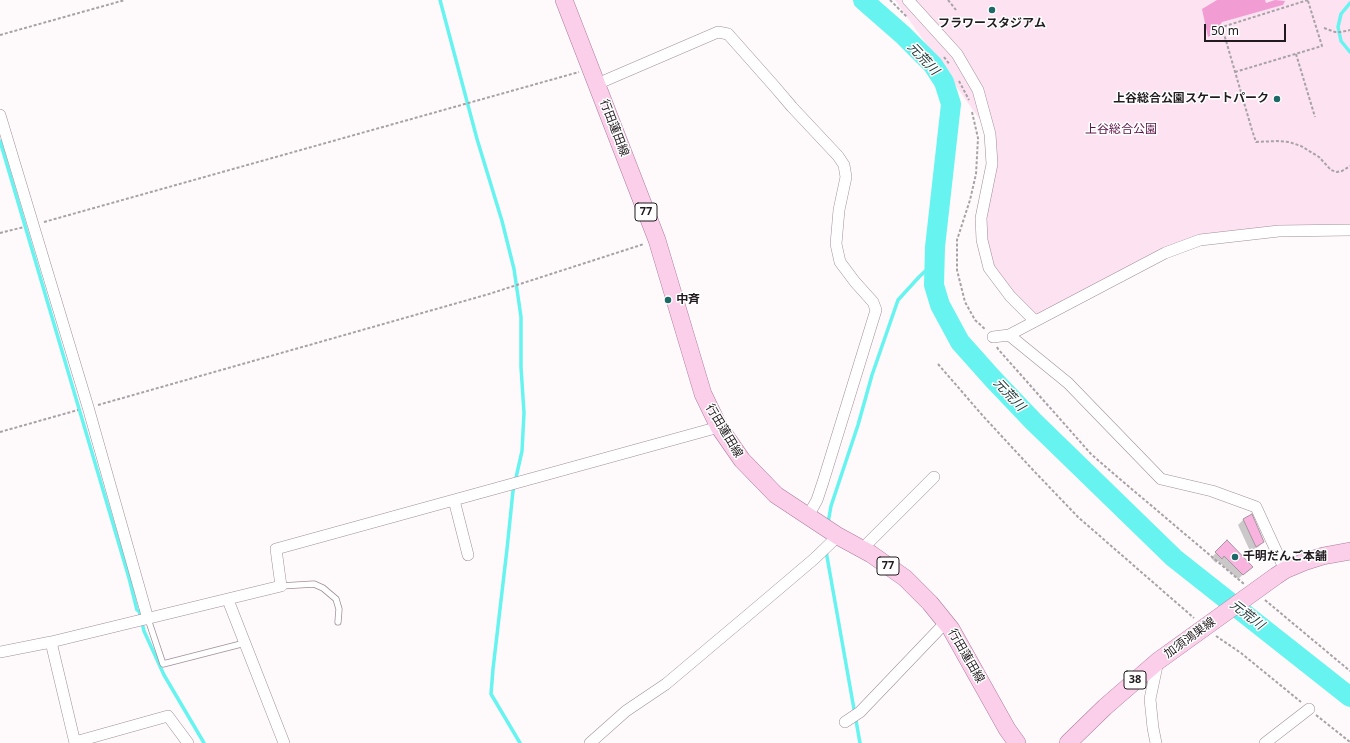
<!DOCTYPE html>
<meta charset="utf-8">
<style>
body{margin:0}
#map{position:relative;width:1350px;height:743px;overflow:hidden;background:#fefafc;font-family:"Noto Sans",sans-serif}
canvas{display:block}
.scale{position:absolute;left:1204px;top:24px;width:82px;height:18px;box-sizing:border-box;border:2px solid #211b1f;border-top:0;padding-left:5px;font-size:12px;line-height:14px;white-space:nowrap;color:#211b1f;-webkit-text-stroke:3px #fff;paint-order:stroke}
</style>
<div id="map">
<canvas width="1350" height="743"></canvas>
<div class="scale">50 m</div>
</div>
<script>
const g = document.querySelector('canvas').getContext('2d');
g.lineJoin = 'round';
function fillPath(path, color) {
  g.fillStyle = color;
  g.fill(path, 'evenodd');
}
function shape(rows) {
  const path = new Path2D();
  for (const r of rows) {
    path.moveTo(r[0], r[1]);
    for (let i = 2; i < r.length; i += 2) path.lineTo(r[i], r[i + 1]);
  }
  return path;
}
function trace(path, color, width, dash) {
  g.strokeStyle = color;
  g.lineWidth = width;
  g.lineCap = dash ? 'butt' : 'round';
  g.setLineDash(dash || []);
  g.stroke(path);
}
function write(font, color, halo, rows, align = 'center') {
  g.font = font + ' "Noto Sans","Noto Sans JP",sans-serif';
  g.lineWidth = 3;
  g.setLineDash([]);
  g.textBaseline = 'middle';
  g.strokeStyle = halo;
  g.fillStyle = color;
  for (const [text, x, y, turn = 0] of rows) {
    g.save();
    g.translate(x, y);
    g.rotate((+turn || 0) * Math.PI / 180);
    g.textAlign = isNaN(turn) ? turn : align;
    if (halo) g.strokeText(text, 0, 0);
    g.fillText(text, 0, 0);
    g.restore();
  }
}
fillPath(shape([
 [895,0,1350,0,1350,230,1234,236,1165,253,1034,320,989,268,982,240,990,134]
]), '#fde2f2');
fillPath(shape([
 [1217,0,1265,0,1266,3,1275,0,1285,1,1283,5,1279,6,1222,22,1219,27,1219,32,1208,37,1202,9]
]), '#f19cd3');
fillPath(shape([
 [1251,515,1263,542,1258,547,1250,551,1238,525,1243,520],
 [1227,542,1246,572,1238,579,1218,561,1216,563,1211,558]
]), '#0003');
trace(shape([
 [440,0,477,139,502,221,514,269,521,317,521,367,524,413,522,451,513,491,507,549,493,669,491,694,520,743],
 [1350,3,1341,14,1338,27,1341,41,1350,52],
 [0,141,129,578,137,610,139,611,144,631,164,675,204,743],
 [828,523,831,506,858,425,872,375,898,300,919,277,935,262],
 [826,551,860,743]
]), '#67f4f0', 3.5);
trace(shape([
 [863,0,903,35,933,65,944,82,951,104,935,247,934,285,940,305,960,342,993,379,1033,421,1174,558,1350,697]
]), '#67f4f0', 20);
const building = shape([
 [1252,514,1264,542,1256,547,1243,519,1252,514],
 [1227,540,1253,567,1243,575,1224,556,1222,559,1215,552,1227,540]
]);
fillPath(building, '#f8b3df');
trace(building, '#a5949e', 1);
const lane = shape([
 [281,586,314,584,323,588,336,599,339,609,338,622],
 [148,619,163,664,245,643]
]);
const street = shape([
 [908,0,957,54,978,90,990,134,992,164,981,218,982,240,989,268,1010,296,1034,320],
 [597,84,718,32,728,34,775,87,792,107,838,156,844,165,846,177,839,210,836,244,840,262,855,282,873,302,876,310,823,482,817,500,808,516],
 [0,115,88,407,148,619],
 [1009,335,1068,383,1161,479,1212,491,1256,507,1285,570],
 [993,337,1009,335,1165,253,1200,240,1279,231,1350,230],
 [454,500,468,555],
 [862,549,934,477],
 [228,600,284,743],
 [51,642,75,743],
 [0,652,51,642,281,586,276,549,719,427],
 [845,722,860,712,946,622],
 [75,742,168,716,188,743],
 [590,743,626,711,666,684,761,604,814,559,838,536],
 [1156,743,1153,728,1150,699,1158,661],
 [1265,743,1309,709]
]);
const primary = shape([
 [564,0,657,240,703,394,719,427,742,460,776,495,838,536,871,554,905,578,930,603,951,629,1007,729,1017,743],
 [1068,743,1105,707,1158,661,1276,576,1285,570,1304,562,1323,556,1350,551]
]);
trace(lane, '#a18f99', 7);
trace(street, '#a18f99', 12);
trace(primary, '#ad7b9a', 18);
trace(shape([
 [890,0,907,17],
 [948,0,956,10],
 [1308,0,1222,27,1252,130,1256,142,1277,141,1289,142,1301,146,1319,157,1331,170,1337,172,1342,171,1350,166],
 [1324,28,1335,32,1341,32,1350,30],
 [0,35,125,0],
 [1296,54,1315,117],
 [944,57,950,65],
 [1235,72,1322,46,1308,1],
 [959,81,969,100],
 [972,112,978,138,976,174,970,200,957,240,957,270,965,302,975,320,986,330],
 [44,222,579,72],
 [0,233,24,227],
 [997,347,998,349,1091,454,1114,474,1244,584],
 [938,364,983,416,1033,470,1078,517,1194,618],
 [98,405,489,294,644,244],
 [0,432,78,410],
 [1265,600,1350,671],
 [1216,636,1241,653,1301,702],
 [1316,715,1350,742]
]), '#a7a2a5', 2, [3, 2]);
trace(lane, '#fff', 5.5);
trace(street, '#fff', 11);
trace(primary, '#fbceea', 17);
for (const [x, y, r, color] of [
 [992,10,4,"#1c6967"],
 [1277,99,4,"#1c6967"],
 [668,300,4,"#1c6967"],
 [1235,557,4,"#1c6967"]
]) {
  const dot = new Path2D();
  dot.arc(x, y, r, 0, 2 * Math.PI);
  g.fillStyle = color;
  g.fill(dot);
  trace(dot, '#fff', 1.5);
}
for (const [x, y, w] of [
 [646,212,22],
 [888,566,22],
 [1135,680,22]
]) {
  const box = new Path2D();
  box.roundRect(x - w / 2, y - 9, w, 18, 3);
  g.fillStyle = '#fff';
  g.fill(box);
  trace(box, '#211b1f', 1);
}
write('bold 11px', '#211b1f', null, [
 ["77",646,212],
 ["77",888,566],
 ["38",1135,680]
]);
write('bold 12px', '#211b1f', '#fff', [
 ["フラワースタジアム",992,24,"center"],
 ["上谷総合公園スケートパーク",1269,99,"right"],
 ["中斉",676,300],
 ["千明だんご本舗",1243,557]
], 'left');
write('12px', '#211b1f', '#fff', [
 ["行田蓮田線",614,128,69],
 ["行田蓮田線",724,431,59],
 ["加須鴻巣線",1190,638,-36],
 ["行田蓮田線",966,656,60]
]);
write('12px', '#5a1146', '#fff', [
 ["上谷総合公園",1121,130]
]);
write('italic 13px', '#1a3231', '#fff', [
 ["元荒川",923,59,47],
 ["元荒川",1009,395,47],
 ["元荒川",1247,615,38]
]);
</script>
